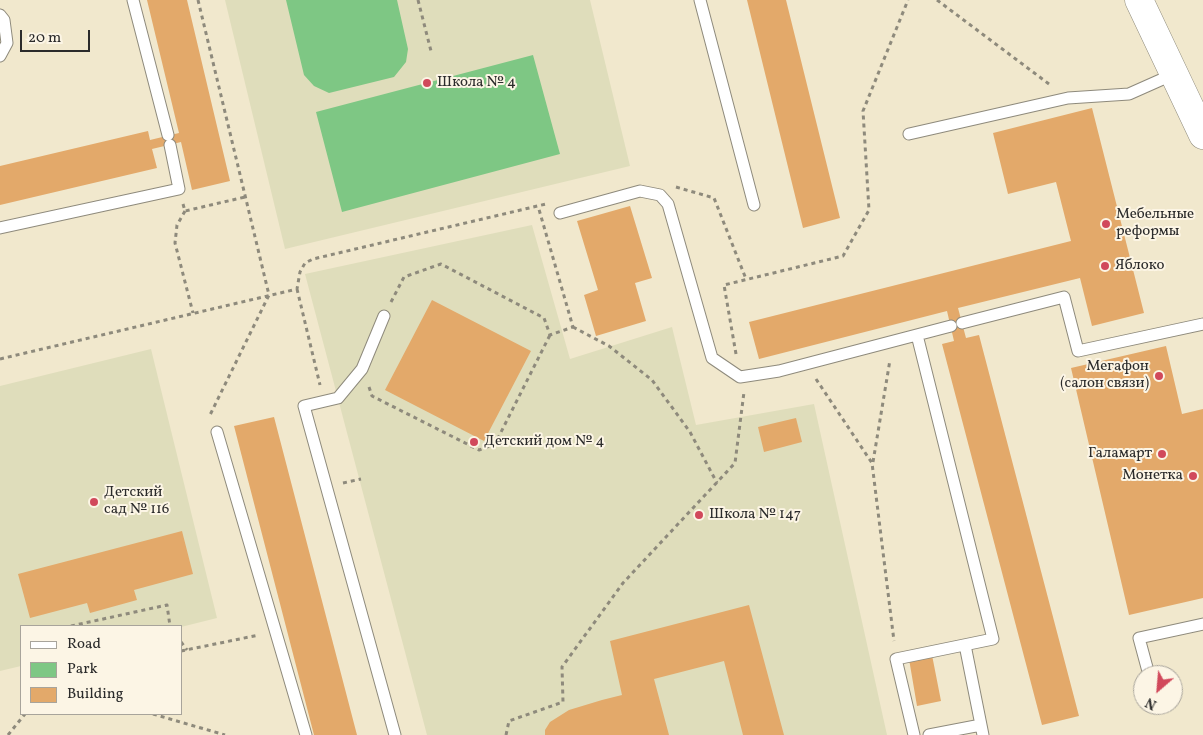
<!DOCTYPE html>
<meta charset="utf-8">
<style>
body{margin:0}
#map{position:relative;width:1203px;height:735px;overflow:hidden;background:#f1e8cd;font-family:Vollkorn,serif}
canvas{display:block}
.legend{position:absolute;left:20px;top:625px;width:162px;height:90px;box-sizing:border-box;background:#fcf5e5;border:1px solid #a8a49b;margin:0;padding:6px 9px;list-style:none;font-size:15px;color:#2b2b2b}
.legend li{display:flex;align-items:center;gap:10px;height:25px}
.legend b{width:25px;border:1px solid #a8a49b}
.north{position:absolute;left:1133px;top:665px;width:50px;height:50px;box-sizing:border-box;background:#fcf5e5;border:1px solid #a8a49b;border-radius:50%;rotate:207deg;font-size:14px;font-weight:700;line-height:20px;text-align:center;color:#2b2b2b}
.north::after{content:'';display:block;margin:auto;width:18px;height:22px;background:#d1495b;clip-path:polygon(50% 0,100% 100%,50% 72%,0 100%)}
.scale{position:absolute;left:20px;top:30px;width:70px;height:22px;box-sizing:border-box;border:2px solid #2b2b2b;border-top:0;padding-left:6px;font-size:15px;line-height:18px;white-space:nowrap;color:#2b2b2b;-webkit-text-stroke:4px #fcf5e5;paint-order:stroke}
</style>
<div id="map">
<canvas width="1203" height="735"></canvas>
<ul class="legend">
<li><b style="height:6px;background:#fff"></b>Road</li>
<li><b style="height:14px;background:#7ec784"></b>Park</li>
<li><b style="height:14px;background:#e3a96a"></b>Building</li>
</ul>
<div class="north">N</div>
<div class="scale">20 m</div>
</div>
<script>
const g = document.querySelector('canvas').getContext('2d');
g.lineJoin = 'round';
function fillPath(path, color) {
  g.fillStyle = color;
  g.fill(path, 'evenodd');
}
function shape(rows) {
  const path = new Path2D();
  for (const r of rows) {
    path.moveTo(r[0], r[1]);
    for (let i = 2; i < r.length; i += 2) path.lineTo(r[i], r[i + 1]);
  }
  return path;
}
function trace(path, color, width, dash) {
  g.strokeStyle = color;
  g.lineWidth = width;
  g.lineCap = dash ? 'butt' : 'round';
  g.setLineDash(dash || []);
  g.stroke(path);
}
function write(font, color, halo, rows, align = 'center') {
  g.font = font + ' Vollkorn,serif';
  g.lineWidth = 4;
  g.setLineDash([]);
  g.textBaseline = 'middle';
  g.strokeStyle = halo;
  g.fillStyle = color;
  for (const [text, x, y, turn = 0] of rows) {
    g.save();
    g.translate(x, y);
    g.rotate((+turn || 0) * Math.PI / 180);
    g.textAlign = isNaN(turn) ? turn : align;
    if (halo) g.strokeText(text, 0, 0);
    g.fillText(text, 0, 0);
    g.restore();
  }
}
fillPath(shape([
 [225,0,590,0,630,166,285,249],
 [532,225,570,359,672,327,696,425,814,404,887,735,427,735,305,274],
 [151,349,217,618,181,627,21,626,21,666,0,671,0,386]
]), '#dfddbb');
fillPath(shape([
 [286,0,397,0,408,49,406,62,394,77,329,93,314,86,304,75],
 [533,55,560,154,342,212,316,112]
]), '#7ec784');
fillPath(shape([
 [147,0,187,0,230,181,192,190,181,142,152,149,157,168,0,205,0,166,148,131,150,140,179,133],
 [747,0,786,0,840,218,803,228],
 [1092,108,1144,313,1092,326,1080,278,958,308,966,338,979,335,1079,716,1042,725,942,344,954,341,947,311,759,359,749,322,1071,241,1056,182,1008,194,993,133],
 [630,206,652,278,635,283,646,321,596,336,584,295,598,290,577,221],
 [432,300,531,351,484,441,385,390],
 [1166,346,1182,414,1203,409,1203,598,1129,615,1071,368],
 [274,417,357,735,314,735,234,426],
 [796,418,802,442,764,452,758,427],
 [182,531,193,574,134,590,137,600,90,613,87,603,30,618,18,574],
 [749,605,784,735,743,735,724,661,654,679,669,735,545,735,545,730,550,722,569,710,602,700,622,695,610,641],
 [932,655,941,701,917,706,909,659]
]), '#e3a96a');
const lane = shape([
 [133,0,168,135],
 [700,0,754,205],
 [0,15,4,20,7,43,0,56],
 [909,134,1068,98,1129,94,1174,74],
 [560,213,640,191,660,195,668,204,712,358,740,377,779,371,951,326],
 [0,228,179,189,170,145],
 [384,316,362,369,338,398,304,406,395,735],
 [962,323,1064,297,1078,351,1203,324],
 [217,432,306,735],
 [965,645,981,725],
 [1149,675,1139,638,1203,624],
 [914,735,896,659,993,639,917,335],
 [929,735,981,725,983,735]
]);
const secondary = shape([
 [1139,0,1203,135]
]);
trace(lane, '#8e8a7c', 13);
trace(secondary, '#8e8a7c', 29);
trace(shape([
 [198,0,269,295,209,417],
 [418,0,431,51],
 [937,0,1049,84],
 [676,187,714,198,746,279],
 [183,204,185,211,245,197],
 [185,211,177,225,175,243,193,313],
 [297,289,320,385],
 [391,302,404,277,441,264,544,318,550,335,573,327,538,206],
 [573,327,609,346,652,380,690,432,717,483],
 [736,354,724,285,843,256,869,210,863,111,908,0],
 [0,359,297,289,300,272,305,263,313,259,546,204],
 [816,379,872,463,894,641],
 [369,387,372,396,479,450,495,444,550,335],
 [873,462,890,360],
 [343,483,361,479],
 [71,626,167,605,170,626],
 [181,642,187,650],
 [181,651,259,635],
 [153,714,225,735],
 [8,735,25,714],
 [506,735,509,721,563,702,562,667,623,583,735,463,744,392]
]), '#8e8a7c', 3, [4, 4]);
trace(lane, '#fff', 11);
trace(secondary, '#fff', 28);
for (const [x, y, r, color] of [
 [427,83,5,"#d1495b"],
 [1106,224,5,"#d1495b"],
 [1105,266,5,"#d1495b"],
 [1159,376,5,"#d1495b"],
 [474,442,5,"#d1495b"],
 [1162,454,5,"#d1495b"],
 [1193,476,5,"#d1495b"],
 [94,502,5,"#d1495b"],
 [699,515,5,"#d1495b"]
]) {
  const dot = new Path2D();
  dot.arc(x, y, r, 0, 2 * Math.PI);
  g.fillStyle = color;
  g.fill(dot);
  trace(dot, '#fcf5e5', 2);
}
write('15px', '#2b2b2b', '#fcf5e5', [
 ["Школа № 4",437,83],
 ["Мебельные",1116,215],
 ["реформы",1116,232],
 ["Яблоко",1115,266],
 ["Мегафон",1149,367,"right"],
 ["(салон связи)",1149,384,"right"],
 ["Детский дом № 4",484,442],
 ["Галамарт",1152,454,"right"],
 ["Монетка",1183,476,"right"],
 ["Детский",104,493],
 ["сад № 116",104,510],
 ["Школа № 147",709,515]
], 'left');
</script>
